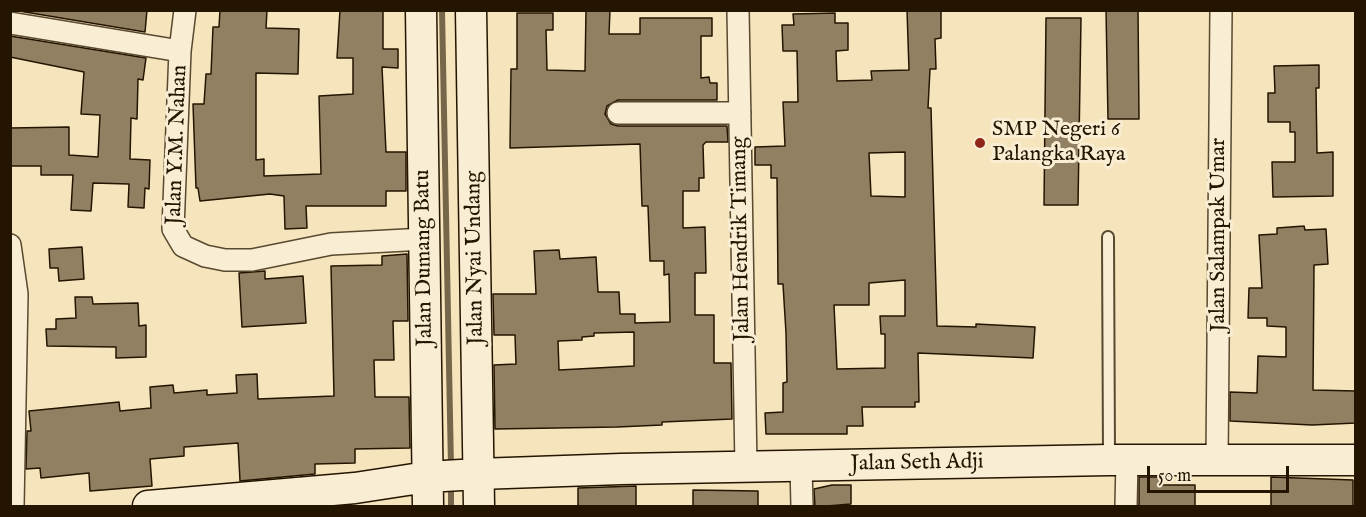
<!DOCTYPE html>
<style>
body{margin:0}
#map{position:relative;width:1366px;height:517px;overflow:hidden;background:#f6e4bc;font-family:"IM FELL English",serif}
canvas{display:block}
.frame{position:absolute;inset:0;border:12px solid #241500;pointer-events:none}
.scale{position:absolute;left:1147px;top:466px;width:142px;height:27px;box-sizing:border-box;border:3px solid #241500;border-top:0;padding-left:8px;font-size:18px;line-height:21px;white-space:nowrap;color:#241500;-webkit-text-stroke:4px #f9edd3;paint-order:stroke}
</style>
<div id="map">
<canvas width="1366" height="517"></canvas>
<div class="frame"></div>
<div class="scale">50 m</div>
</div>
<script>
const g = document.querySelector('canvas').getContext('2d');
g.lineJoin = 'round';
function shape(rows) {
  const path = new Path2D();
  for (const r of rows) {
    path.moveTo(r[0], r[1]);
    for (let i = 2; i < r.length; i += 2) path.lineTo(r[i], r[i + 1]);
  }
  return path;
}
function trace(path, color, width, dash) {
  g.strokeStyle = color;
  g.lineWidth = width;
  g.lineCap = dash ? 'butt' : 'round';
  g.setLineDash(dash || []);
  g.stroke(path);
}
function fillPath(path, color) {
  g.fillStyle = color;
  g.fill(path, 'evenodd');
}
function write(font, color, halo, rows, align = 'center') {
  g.font = font + ' "IM FELL English",serif';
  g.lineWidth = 6;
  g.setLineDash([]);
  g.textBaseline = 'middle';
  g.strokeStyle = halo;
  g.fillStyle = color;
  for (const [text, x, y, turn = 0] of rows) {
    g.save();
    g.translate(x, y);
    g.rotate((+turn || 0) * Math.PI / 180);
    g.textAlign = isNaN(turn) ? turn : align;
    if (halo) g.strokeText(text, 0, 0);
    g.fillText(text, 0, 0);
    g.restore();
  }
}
trace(shape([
 [442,10,451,467],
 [451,483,451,506]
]), '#77674a', 6);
const building = shape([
 [13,10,147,10,145,32,13,10],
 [220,10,267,10,266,28,299,29,298,74,256,73,256,160,264,159,264,176,321,174,319,96,353,94,353,58,337,58,340,10,383,10,383,49,398,49,398,68,382,67,386,152,406,152,406,191,386,191,386,206,306,206,307,228,285,229,284,196,270,194,200,201,198,188,196,188,193,104,204,104,206,74,211,74,213,27,219,27,220,10],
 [586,10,610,10,609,34,640,34,640,18,712,18,712,36,701,36,701,78,709,77,710,83,717,83,717,100,618,100,607,106,605,114,611,124,618,126,727,126,728,142,706,142,703,145,704,178,699,178,699,191,683,191,683,228,705,227,706,273,695,273,695,315,714,315,714,363,731,363,732,419,662,422,662,425,617,427,495,429,494,365,516,364,515,335,494,335,493,294,536,294,534,251,559,250,560,259,596,257,598,292,619,292,620,314,635,314,635,323,670,322,669,274,664,275,664,261,650,261,648,206,642,206,640,144,510,148,511,69,517,69,517,13,553,13,553,30,546,30,547,70,585,71,586,10],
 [634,332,634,366,559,370,558,341,582,340,582,337,594,336,594,333,634,332],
 [907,10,941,10,941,38,935,39,936,69,930,69,928,108,931,108,937,326,976,327,976,324,1035,327,1033,358,918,353,919,402,915,402,915,407,862,407,863,426,847,426,847,434,766,434,765,413,783,412,783,383,787,382,786,333,783,284,778,284,777,178,771,178,771,165,755,165,755,147,785,146,783,102,798,102,797,51,783,51,782,25,794,25,793,14,835,13,835,23,848,23,848,50,836,51,837,81,872,80,871,71,909,70,907,10],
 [905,152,905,197,871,196,869,153,905,152],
 [905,280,905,316,880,316,881,334,885,334,885,368,837,369,834,305,869,305,869,283,905,280],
 [1106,10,1138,10,1139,119,1108,119,1106,10],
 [1046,18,1081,18,1078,205,1044,205,1046,18],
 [10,36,146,58,143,80,138,79,137,119,131,118,130,159,150,160,149,189,145,188,144,208,128,207,129,184,93,183,91,211,71,210,73,175,41,175,41,166,10,166,10,128,69,127,69,155,98,157,100,115,81,114,84,72,10,57,10,36],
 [1319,65,1319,88,1316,88,1317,153,1333,152,1333,196,1273,197,1272,162,1295,162,1295,132,1290,132,1290,122,1268,122,1268,93,1275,93,1274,66,1319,65],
 [1304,226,1305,230,1326,229,1328,264,1314,265,1313,390,1356,391,1356,423,1312,425,1230,421,1230,392,1257,393,1258,356,1286,357,1286,327,1267,326,1267,318,1248,318,1249,288,1262,288,1259,235,1277,234,1277,228,1304,226],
 [82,247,84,279,59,281,58,268,50,268,49,249,82,247],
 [407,254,408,321,393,321,394,360,374,360,375,397,409,397,410,448,355,449,355,463,315,464,315,474,240,481,238,443,184,447,184,456,150,459,152,486,90,491,89,473,41,478,40,468,26,469,27,431,31,431,29,411,119,402,120,411,151,408,150,387,173,385,174,393,207,390,207,395,237,393,236,375,257,374,258,399,334,396,331,266,382,265,382,256,407,254],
 [265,271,265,279,303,276,306,323,242,327,239,273,265,271],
 [75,297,92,297,93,304,138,303,139,326,146,325,146,357,116,358,116,347,47,346,46,329,56,329,56,319,76,318,75,297],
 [1139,477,1160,477,1160,485,1195,485,1195,507,1139,507,1139,477],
 [1271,477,1353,480,1353,507,1271,507,1271,477],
 [832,485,851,485,851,504,815,507,814,489,832,485],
 [636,486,636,507,578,507,578,488,636,486],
 [693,490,758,491,758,507,693,507,693,490]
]);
fillPath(building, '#918162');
trace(building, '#241500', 1.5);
const lane = shape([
 [1108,237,1109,457]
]);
const street = shape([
 [185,10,180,51,173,229,183,246,205,256,225,260,252,260,331,244,425,239],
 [738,10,746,467],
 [10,23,180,51],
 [618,113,740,113],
 [10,245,17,294,13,506],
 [1217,460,1221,10],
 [801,465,802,506],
 [1126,506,1127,460]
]);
const secondary = shape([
 [421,10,428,506],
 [471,10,479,506],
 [148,506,355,488,427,477,478,474,621,469,1109,460,1356,460]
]);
trace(lane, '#58492f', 14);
trace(street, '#58492f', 24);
trace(secondary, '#241500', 33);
trace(lane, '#f9edd3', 10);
trace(street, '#f9edd3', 21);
trace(secondary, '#f9edd3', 30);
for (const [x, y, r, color] of [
 [980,143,6,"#8f2418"]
]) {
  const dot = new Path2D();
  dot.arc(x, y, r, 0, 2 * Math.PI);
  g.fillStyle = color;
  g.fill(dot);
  trace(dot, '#f9edd3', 2);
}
write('22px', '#241500', '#f9edd3', [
 ["SMP Negeri 6",992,130],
 ["Palangka Raya",992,155]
], 'left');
write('22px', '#241500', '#f9edd3', [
 ["Jalan Y.M. Nahan",178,145,-88],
 ["Jalan Salampak Umar",1219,235,-90],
 ["Jalan Hendrik Timang",742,239,-91],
 ["Jalan Dumang Batu",425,258,-91],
 ["Jalan Nyai Undang",476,258,-91],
 ["Jalan Seth Adji",917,464,-1]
]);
</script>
